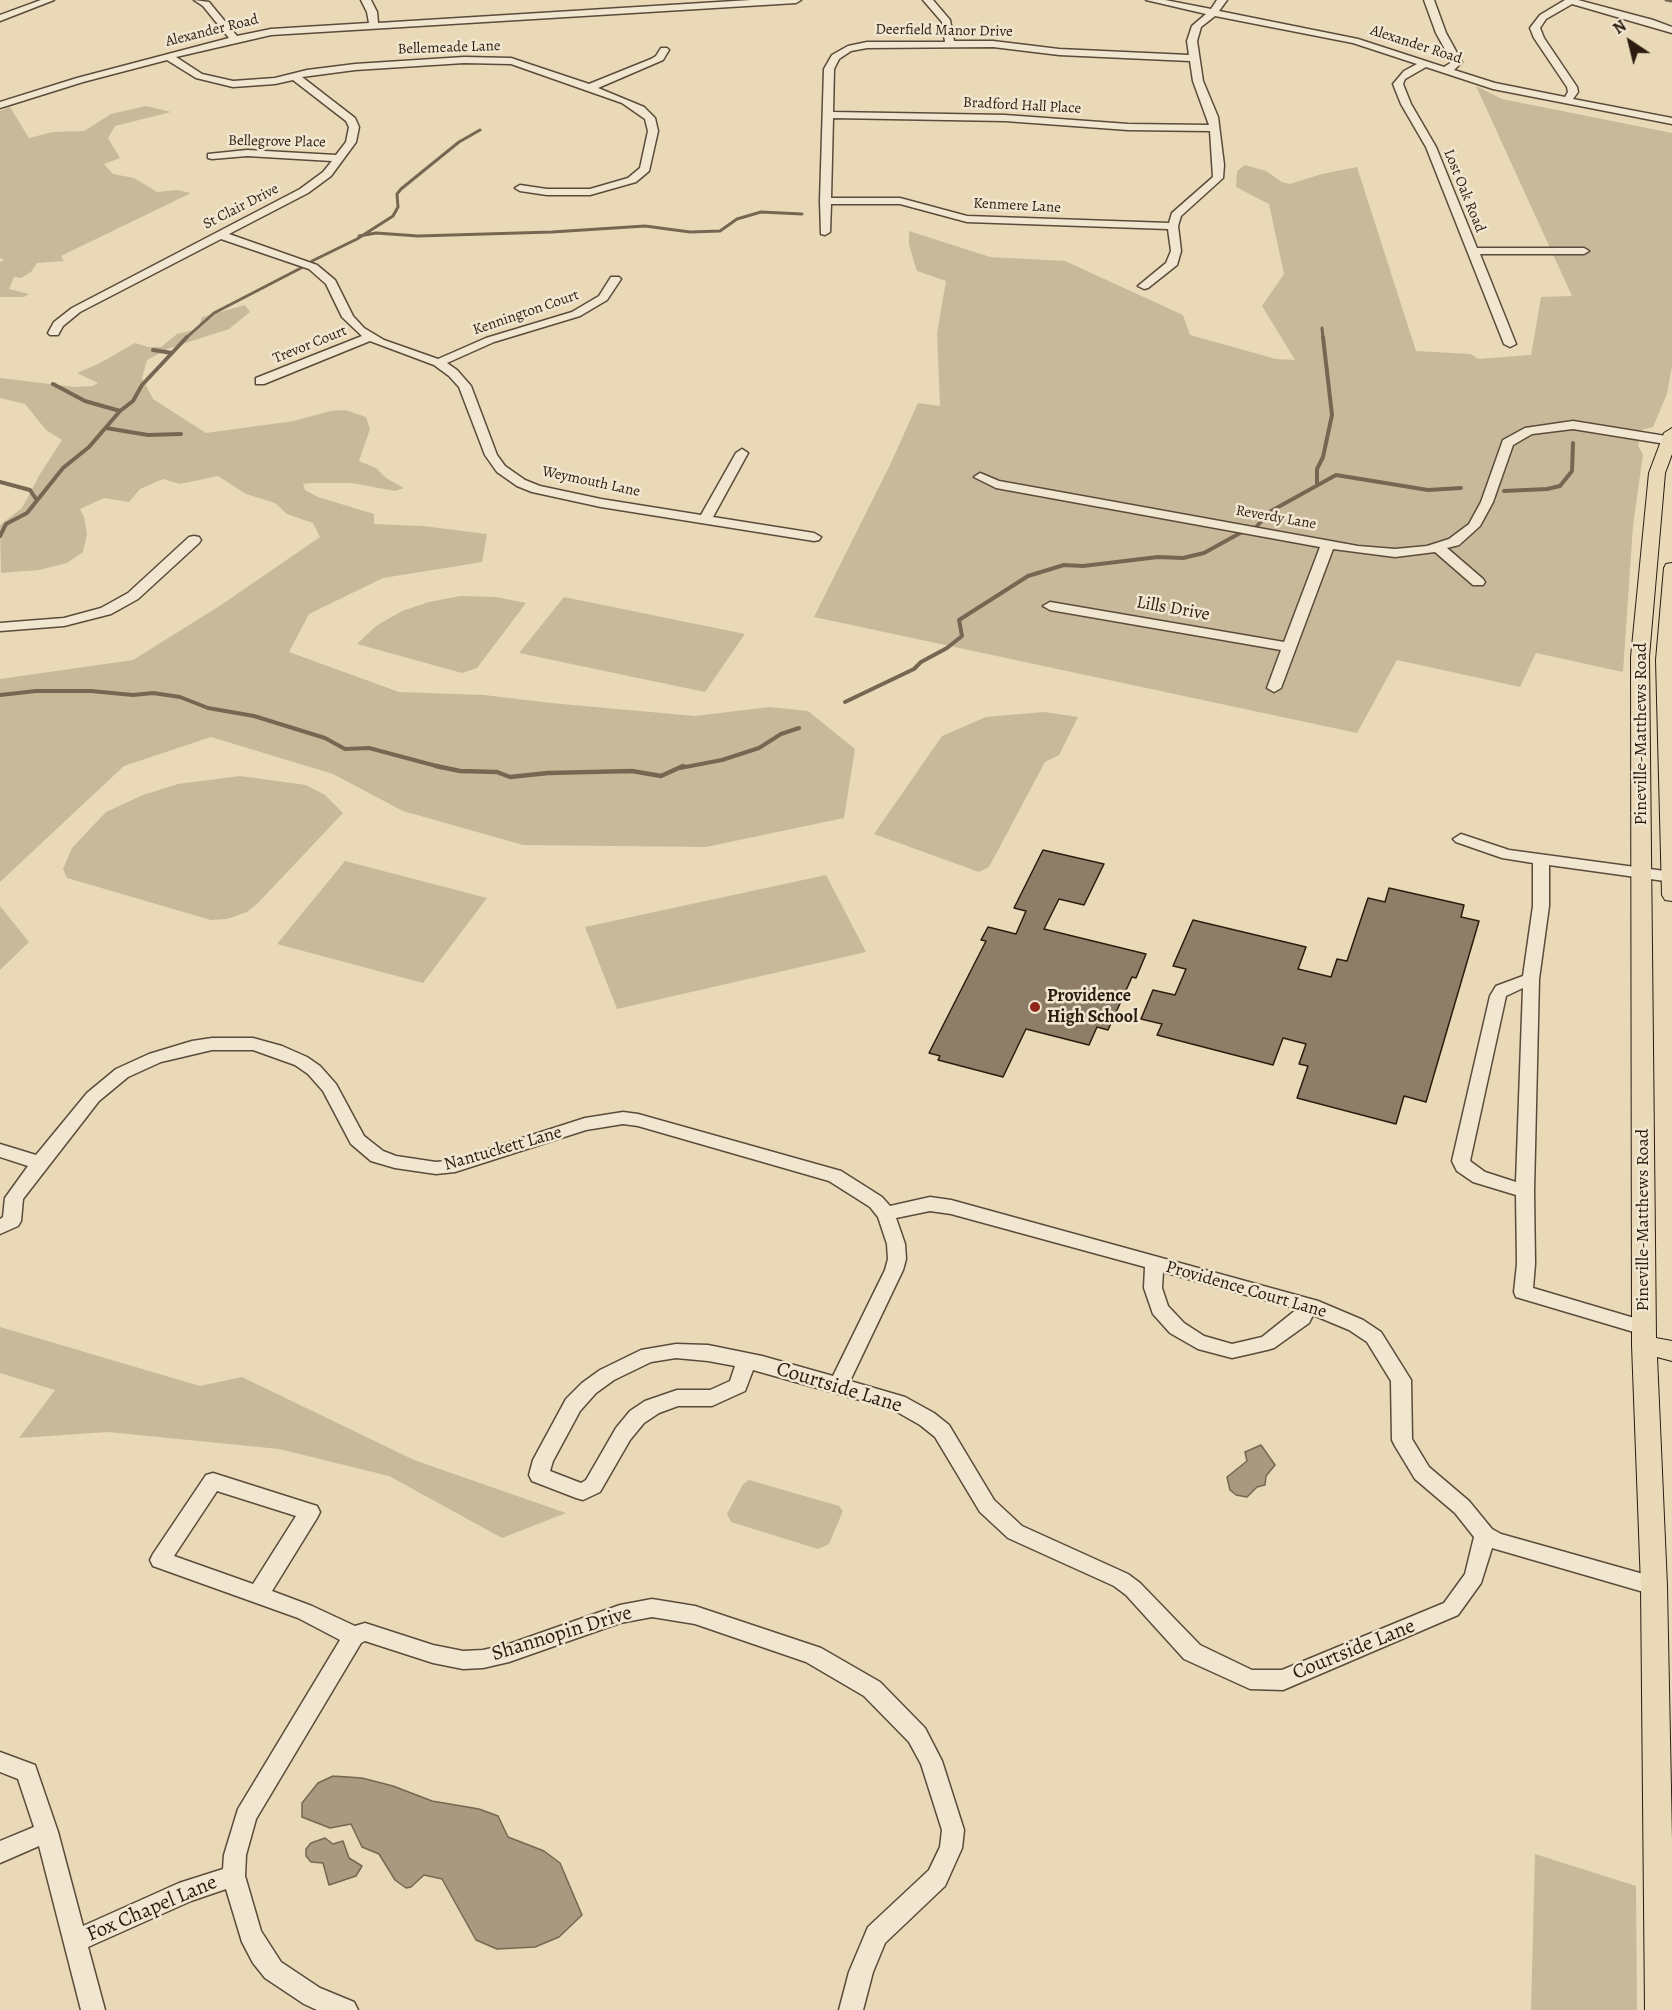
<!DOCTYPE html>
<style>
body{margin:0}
#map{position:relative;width:1672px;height:2010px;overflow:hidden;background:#e9d9b7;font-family:Alegreya,serif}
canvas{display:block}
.north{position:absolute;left:1600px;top:12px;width:60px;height:60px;-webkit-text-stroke:4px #f1e6d0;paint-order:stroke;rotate:325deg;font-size:16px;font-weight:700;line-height:24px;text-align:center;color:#2c1c10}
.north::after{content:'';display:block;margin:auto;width:21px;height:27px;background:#2c1c10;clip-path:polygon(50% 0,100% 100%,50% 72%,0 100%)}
</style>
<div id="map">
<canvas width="1672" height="2010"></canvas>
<div class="north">N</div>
</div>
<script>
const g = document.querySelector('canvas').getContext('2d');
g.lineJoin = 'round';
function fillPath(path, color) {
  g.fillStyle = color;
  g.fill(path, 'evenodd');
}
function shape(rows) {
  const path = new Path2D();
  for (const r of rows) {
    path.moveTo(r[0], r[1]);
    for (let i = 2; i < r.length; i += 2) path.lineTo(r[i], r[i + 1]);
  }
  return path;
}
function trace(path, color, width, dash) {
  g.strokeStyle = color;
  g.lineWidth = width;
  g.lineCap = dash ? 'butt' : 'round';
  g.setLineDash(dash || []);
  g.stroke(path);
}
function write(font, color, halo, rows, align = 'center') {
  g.font = font + ' Alegreya,serif';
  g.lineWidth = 5;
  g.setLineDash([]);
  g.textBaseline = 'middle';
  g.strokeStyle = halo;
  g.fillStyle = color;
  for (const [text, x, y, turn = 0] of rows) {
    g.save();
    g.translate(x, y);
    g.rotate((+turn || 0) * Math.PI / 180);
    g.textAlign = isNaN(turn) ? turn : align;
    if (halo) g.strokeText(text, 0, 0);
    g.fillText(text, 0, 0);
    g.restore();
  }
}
fillPath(shape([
 [1476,86,1502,99,1672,133,1672,366,1667,394,1653,427,1641,430,1638,446,1643,454,1633,526,1623,672,1536,653,1520,687,1397,660,1357,733,814,617,889,467,918,403,940,406,937,333,946,281,917,271,909,245,909,231,990,257,1065,261,1183,315,1190,335,1276,359,1295,360,1262,306,1284,274,1269,204,1236,187,1237,171,1245,165,1266,171,1282,182,1290,184,1322,174,1357,167,1416,351,1471,354,1478,359,1531,355,1541,297,1572,296],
 [146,106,171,112,115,126,108,138,120,158,104,164,113,174,134,178,157,192,177,190,191,193,61,256,64,261,37,263,31,272,21,278,14,277,9,289,29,294,24,297,0,297,0,262,4,260,0,258,0,111,10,107,29,138,53,132,84,131,111,114],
 [245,305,250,312,229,329,170,348,147,360,142,378,153,399,206,433,294,421,330,411,345,410,366,417,370,429,359,461,376,468,386,478,404,488,395,491,352,483,314,483,303,484,305,490,318,497,374,514,374,524,423,526,487,534,482,562,383,578,309,614,289,652,399,692,484,695,551,703,695,716,769,707,808,711,855,749,844,818,706,847,523,845,403,811,333,774,211,737,124,766,0,882,0,679,133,660,221,605,320,537,313,523,287,514,275,503,246,494,218,476,180,484,163,479,140,489,129,502,104,498,80,509,84,517,87,534,83,552,67,563,39,570,1,573,0,525,22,508,40,474,62,440,46,430,25,404,0,398,0,378,75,387,93,386,98,383,77,373,100,363,135,343,148,347,161,347,177,334,198,329,202,317],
 [460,596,496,597,526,603,477,668,462,673,357,644,376,626,402,611,429,602],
 [564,597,745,634,705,692,519,653],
 [1044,712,1078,717,1059,755,1045,762,989,867,979,872,874,834,942,736,986,717],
 [240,776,306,785,325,795,343,813,258,903,247,912,227,919,211,920,67,878,63,869,72,848,106,812,143,795,178,784],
 [345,861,487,898,423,983,277,944],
 [826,875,866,952,617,1009,585,927],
 [0,906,29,942,0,970],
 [0,1327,200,1386,242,1377,414,1460,566,1513,502,1538,389,1476,279,1449,108,1432,19,1438,55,1390,0,1373],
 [749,1480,839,1506,843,1511,829,1544,818,1549,731,1522,727,1514,743,1484],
 [1535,1854,1636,1886,1637,2010,1531,2010]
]), '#c9b99b');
const water = shape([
 [1261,1445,1275,1465,1266,1476,1265,1485,1257,1487,1247,1497,1236,1495,1230,1490,1227,1477,1247,1461,1245,1452,1261,1445],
 [333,1776,362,1778,393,1786,432,1801,479,1809,498,1816,508,1837,544,1851,560,1863,582,1915,559,1937,535,1947,497,1949,476,1940,442,1879,424,1875,411,1887,406,1888,395,1880,379,1854,362,1847,351,1824,330,1828,302,1817,302,1803,318,1783,333,1776],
 [325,1838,333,1844,343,1841,349,1858,362,1866,356,1876,329,1885,323,1863,311,1862,306,1856,306,1849,311,1843,325,1838]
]);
fillPath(water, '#a9997e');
trace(water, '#776752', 1.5);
trace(shape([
 [1666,0,1672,1],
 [359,236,376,233,418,236,552,232,645,226,690,232,720,231,737,219,761,212,802,214],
 [312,261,357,239,393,216,398,207,397,194,401,189,459,142,480,130],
 [1322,328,1323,338],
 [186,338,214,313,301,268]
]), '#776752', 3);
trace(shape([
 [153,350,172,353],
 [53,384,85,401,120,411],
 [106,428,148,435,181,434],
 [0,482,30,490,36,499],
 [1317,485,1317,469,1323,457,1332,415,1323,337],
 [1504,491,1547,489,1560,486,1572,471,1573,443],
 [1257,526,1271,511,1336,475,1428,490,1461,488],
 [0,536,6,524,27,513,63,468,89,447,120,411,133,401,142,385,187,337],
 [0,695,36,691,91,691,133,695,153,693,180,697,208,708,254,716,325,738,345,749,369,748,444,768],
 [845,702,914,669,921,662,947,648,962,636,959,620,1028,576,1064,565,1083,566,1158,557,1183,558,1204,553,1242,532],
 [680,768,722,760,759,748,781,734,799,728]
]), '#776752', 4);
trace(shape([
 [436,766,460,771,497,772,510,777,548,773,632,771,661,776,683,766]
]), '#776752', 4.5);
const building = shape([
 [1043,850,1104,864,1084,905,1059,899,1044,929,1146,954,1136,978,1132,977,1108,1030,1097,1027,1089,1045,1026,1029,1003,1077,938,1060,940,1056,929,1053,986,941,981,940,988,927,1016,934,1026,911,1014,908,1043,850],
 [1389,888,1464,905,1461,917,1479,921,1426,1102,1404,1096,1396,1124,1297,1098,1308,1066,1299,1064,1306,1044,1283,1038,1273,1065,1157,1035,1162,1024,1141,1019,1153,990,1175,995,1186,969,1173,966,1193,920,1306,947,1298,969,1331,977,1337,959,1347,961,1368,898,1385,902,1389,888]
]);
fillPath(building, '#8e7e67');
trace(building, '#2c1c10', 1.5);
const minor = shape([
 [41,0,54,0,0,21,0,15,41,0],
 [194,0,209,2,237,36,271,29,369,23,367,12,361,0,371,0,377,12,378,23,751,0,801,0,796,3,271,35,176,57,202,74,233,81,275,78,307,70,355,64,464,57,511,58,589,84,651,59,656,56,661,48,667,48,669,50,663,60,598,88,644,107,655,118,658,131,649,171,636,182,590,195,547,195,520,191,515,188,520,185,547,189,590,189,628,178,640,168,648,131,645,119,622,103,511,64,464,63,355,70,302,77,355,118,359,127,356,142,331,176,308,193,229,234,317,265,335,280,353,316,364,328,384,340,438,359,486,338,572,312,599,296,611,277,619,277,621,279,607,300,580,316,494,342,447,363,457,370,471,386,497,455,505,466,525,480,540,486,601,499,701,515,736,453,742,449,748,453,713,517,814,533,821,537,819,540,814,541,601,507,532,492,517,486,497,472,485,455,459,387,449,376,434,365,370,341,264,384,256,384,256,378,362,336,342,317,326,284,309,269,221,239,80,312,63,326,58,335,50,335,48,333,54,322,72,308,300,189,323,172,332,161,247,156,212,159,208,158,208,154,247,150,336,155,346,142,349,127,346,121,293,80,275,84,233,87,196,78,167,60,83,82,0,108,0,102,77,78,229,38,203,6,194,0],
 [923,0,933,0,950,20,954,41,993,41,1059,49,1189,55,1187,41,1192,26,1206,14,1146,0,1165,0,1211,9,1217,0,1227,0,1219,11,1358,39,1444,67,1452,62,1436,33,1424,0,1434,0,1446,33,1462,62,1454,70,1495,83,1565,97,1568,92,1567,87,1534,38,1530,28,1540,15,1565,0,1578,0,1653,20,1672,27,1672,33,1572,4,1546,19,1540,28,1544,38,1577,87,1578,92,1573,99,1672,118,1672,124,1493,89,1426,67,1405,79,1403,84,1411,104,1436,147,1477,248,1584,248,1589,251,1584,254,1480,254,1516,344,1510,347,1504,344,1426,147,1401,104,1393,84,1404,71,1417,64,1353,43,1215,16,1201,27,1197,41,1203,81,1218,117,1224,165,1223,178,1181,216,1178,226,1181,251,1177,265,1148,288,1144,289,1138,286,1166,263,1171,251,1168,229,967,222,900,204,831,204,830,232,825,235,821,234,820,201,824,69,832,55,848,46,867,42,945,42,942,22,923,0],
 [993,47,1059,55,1190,61,1193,81,1209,125,1128,124,1005,115,833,112,834,69,839,59,851,51,867,48,993,47],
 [833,118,1005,121,1128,130,1210,131,1213,177,1172,213,1169,223,967,216,900,198,831,198,833,118],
 [1573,421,1672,437,1672,445,1573,429,1532,434,1513,445,1493,502,1480,526,1459,545,1447,548,1483,579,1485,582,1483,585,1473,585,1435,552,1395,557,1333,549,1281,688,1274,692,1267,688,1281,650,1050,610,1043,606,1050,602,1284,642,1320,547,996,488,974,477,980,473,999,481,1358,546,1395,549,1427,546,1449,539,1469,524,1481,502,1503,440,1525,428,1573,421],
 [194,536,199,537,201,540,199,543,138,599,111,614,64,626,0,631,0,623,64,618,101,608,128,593,189,537,194,536],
 [1461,834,1509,850,1672,872,1672,882,1549,865,1549,906,1539,979,1534,1191,1535,1264,1533,1288,1651,1323,1653,1328,1651,1333,1644,1335,1516,1297,1514,1292,1517,1264,1516,1195,1473,1182,1457,1171,1452,1161,1490,996,1496,986,1523,976,1533,906,1533,863,1502,858,1456,842,1453,839,1461,834],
 [1523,988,1516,1182,1485,1172,1470,1161,1506,996,1523,988],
 [212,1038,253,1038,282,1046,307,1057,320,1066,336,1084,364,1136,383,1151,396,1156,436,1162,454,1160,585,1118,623,1112,638,1114,841,1171,882,1197,890,1206,930,1197,951,1200,1318,1301,1363,1320,1381,1332,1411,1380,1412,1439,1429,1467,1469,1501,1492,1529,1501,1534,1654,1577,1661,1580,1664,1586,1661,1592,1654,1595,1492,1548,1481,1583,1458,1615,1283,1690,1250,1689,1184,1659,1126,1595,1114,1586,1008,1538,980,1512,935,1437,920,1425,892,1409,753,1370,745,1391,712,1406,678,1406,659,1413,644,1423,630,1440,600,1492,583,1500,576,1498,532,1481,529,1475,533,1460,566,1399,582,1383,600,1370,641,1350,676,1344,708,1345,762,1356,833,1376,885,1270,888,1259,887,1244,878,1217,870,1207,829,1181,638,1126,623,1124,586,1130,455,1172,436,1174,395,1168,371,1161,351,1144,323,1091,308,1074,295,1065,253,1050,212,1050,161,1062,128,1077,99,1101,23,1199,21,1221,18,1226,0,1234,0,1219,3,1217,5,1198,28,1166,0,1157,0,1144,36,1155,87,1093,116,1069,149,1054,192,1041,212,1038],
 [930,1211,951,1214,1145,1267,1144,1288,1153,1314,1170,1333,1198,1349,1232,1358,1267,1350,1274,1348,1309,1323,1313,1315,1349,1330,1367,1342,1391,1381,1392,1440,1395,1446,1415,1479,1455,1513,1474,1537,1465,1574,1444,1603,1282,1670,1252,1670,1200,1645,1140,1583,1128,1574,1022,1526,994,1500,949,1425,934,1413,905,1397,850,1381,903,1270,906,1259,905,1244,896,1218,930,1211],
 [1163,1272,1297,1309,1262,1337,1232,1344,1204,1336,1184,1323,1168,1306,1162,1288,1163,1272],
 [676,1358,708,1361,735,1366,730,1381,710,1390,677,1390,645,1401,630,1411,616,1428,586,1480,581,1483,550,1471,553,1461,580,1411,596,1393,614,1380,651,1362,676,1358],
 [213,1473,317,1506,320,1512,317,1518,272,1591,312,1606,355,1626,365,1623,433,1645,463,1651,483,1650,509,1644,620,1605,652,1599,695,1606,821,1648,880,1682,925,1728,942,1761,964,1830,962,1848,945,1886,885,1943,873,1972,863,2010,839,2010,849,1972,868,1927,929,1870,940,1847,942,1830,921,1764,909,1742,864,1696,806,1662,695,1624,652,1617,620,1623,509,1662,483,1668,463,1669,433,1663,365,1641,361,1643,256,1819,246,1855,245,1876,261,1931,281,1962,320,1988,354,2002,358,2010,317,2010,304,2004,265,1978,253,1963,242,1942,226,1889,191,1901,88,1947,105,2010,81,2010,39,1846,0,1863,0,1841,34,1827,18,1779,0,1772,0,1752,35,1765,58,1832,83,1926,179,1883,223,1869,224,1855,238,1809,340,1640,298,1618,153,1566,150,1560,153,1554,206,1475,213,1473],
 [217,1491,296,1516,253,1584,174,1556,217,1491]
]);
const major = shape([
 [1672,428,1672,454,1665,473,1649,657,1656,1338,1672,1341,1672,1361,1657,1357,1667,1586,1672,1840,1672,2010,1645,2010,1641,1586,1632,1345,1631,657,1649,473,1664,433,1672,428],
 [1672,563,1672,901,1665,900,1662,895,1656,660,1664,568,1666,564,1672,563]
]);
trace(minor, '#5b4b3a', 3);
trace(major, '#2c1c10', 2);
fillPath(minor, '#f1e6d0');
fillPath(major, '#e9d9b7');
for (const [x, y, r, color] of [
 [1035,1007,6,"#8f2418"]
]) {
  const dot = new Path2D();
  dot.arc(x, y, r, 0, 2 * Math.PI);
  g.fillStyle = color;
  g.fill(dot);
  trace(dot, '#f1e6d0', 2);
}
write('15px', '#2c1c10', '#f1e6d0', [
 ["Alexander Road",212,31,-14],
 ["Deerfield Manor Drive",944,31,1],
 ["Alexander Road",1416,45,18],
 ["Bellemeade Lane",449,48,-2],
 ["Bradford Hall Place",1022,106,3],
 ["Bellegrove Place",277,142,1],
 ["Lost Oak Road",1464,191,68],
 ["Kenmere Lane",1017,206,3],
 ["St Clair Drive",241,207,-27],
 ["Kennington Court",526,313,-19],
 ["Trevor Court",310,345,-22],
 ["Weymouth Lane",591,482,12],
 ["Reverdy Lane",1276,518,10]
]);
write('18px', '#2c1c10', '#f1e6d0', [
 ["Lills Drive",1173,609,10],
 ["Pineville-Matthews Road",1642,734,-90],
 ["Nantuckett Lane",503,1149,-16],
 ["Pineville-Matthews Road",1644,1220,-90],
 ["Providence Court Lane",1246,1290,16]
]);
write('bold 18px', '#2c1c10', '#f1e6d0', [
 ["Providence",1047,997],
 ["High School",1047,1018]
], 'left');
write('21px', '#2c1c10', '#f1e6d0', [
 ["Courtside Lane",839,1388,17],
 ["Shannopin Drive",562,1634,-17],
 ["Courtside Lane",1354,1650,-22],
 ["Fox Chapel Lane",152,1909,-23]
]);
</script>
